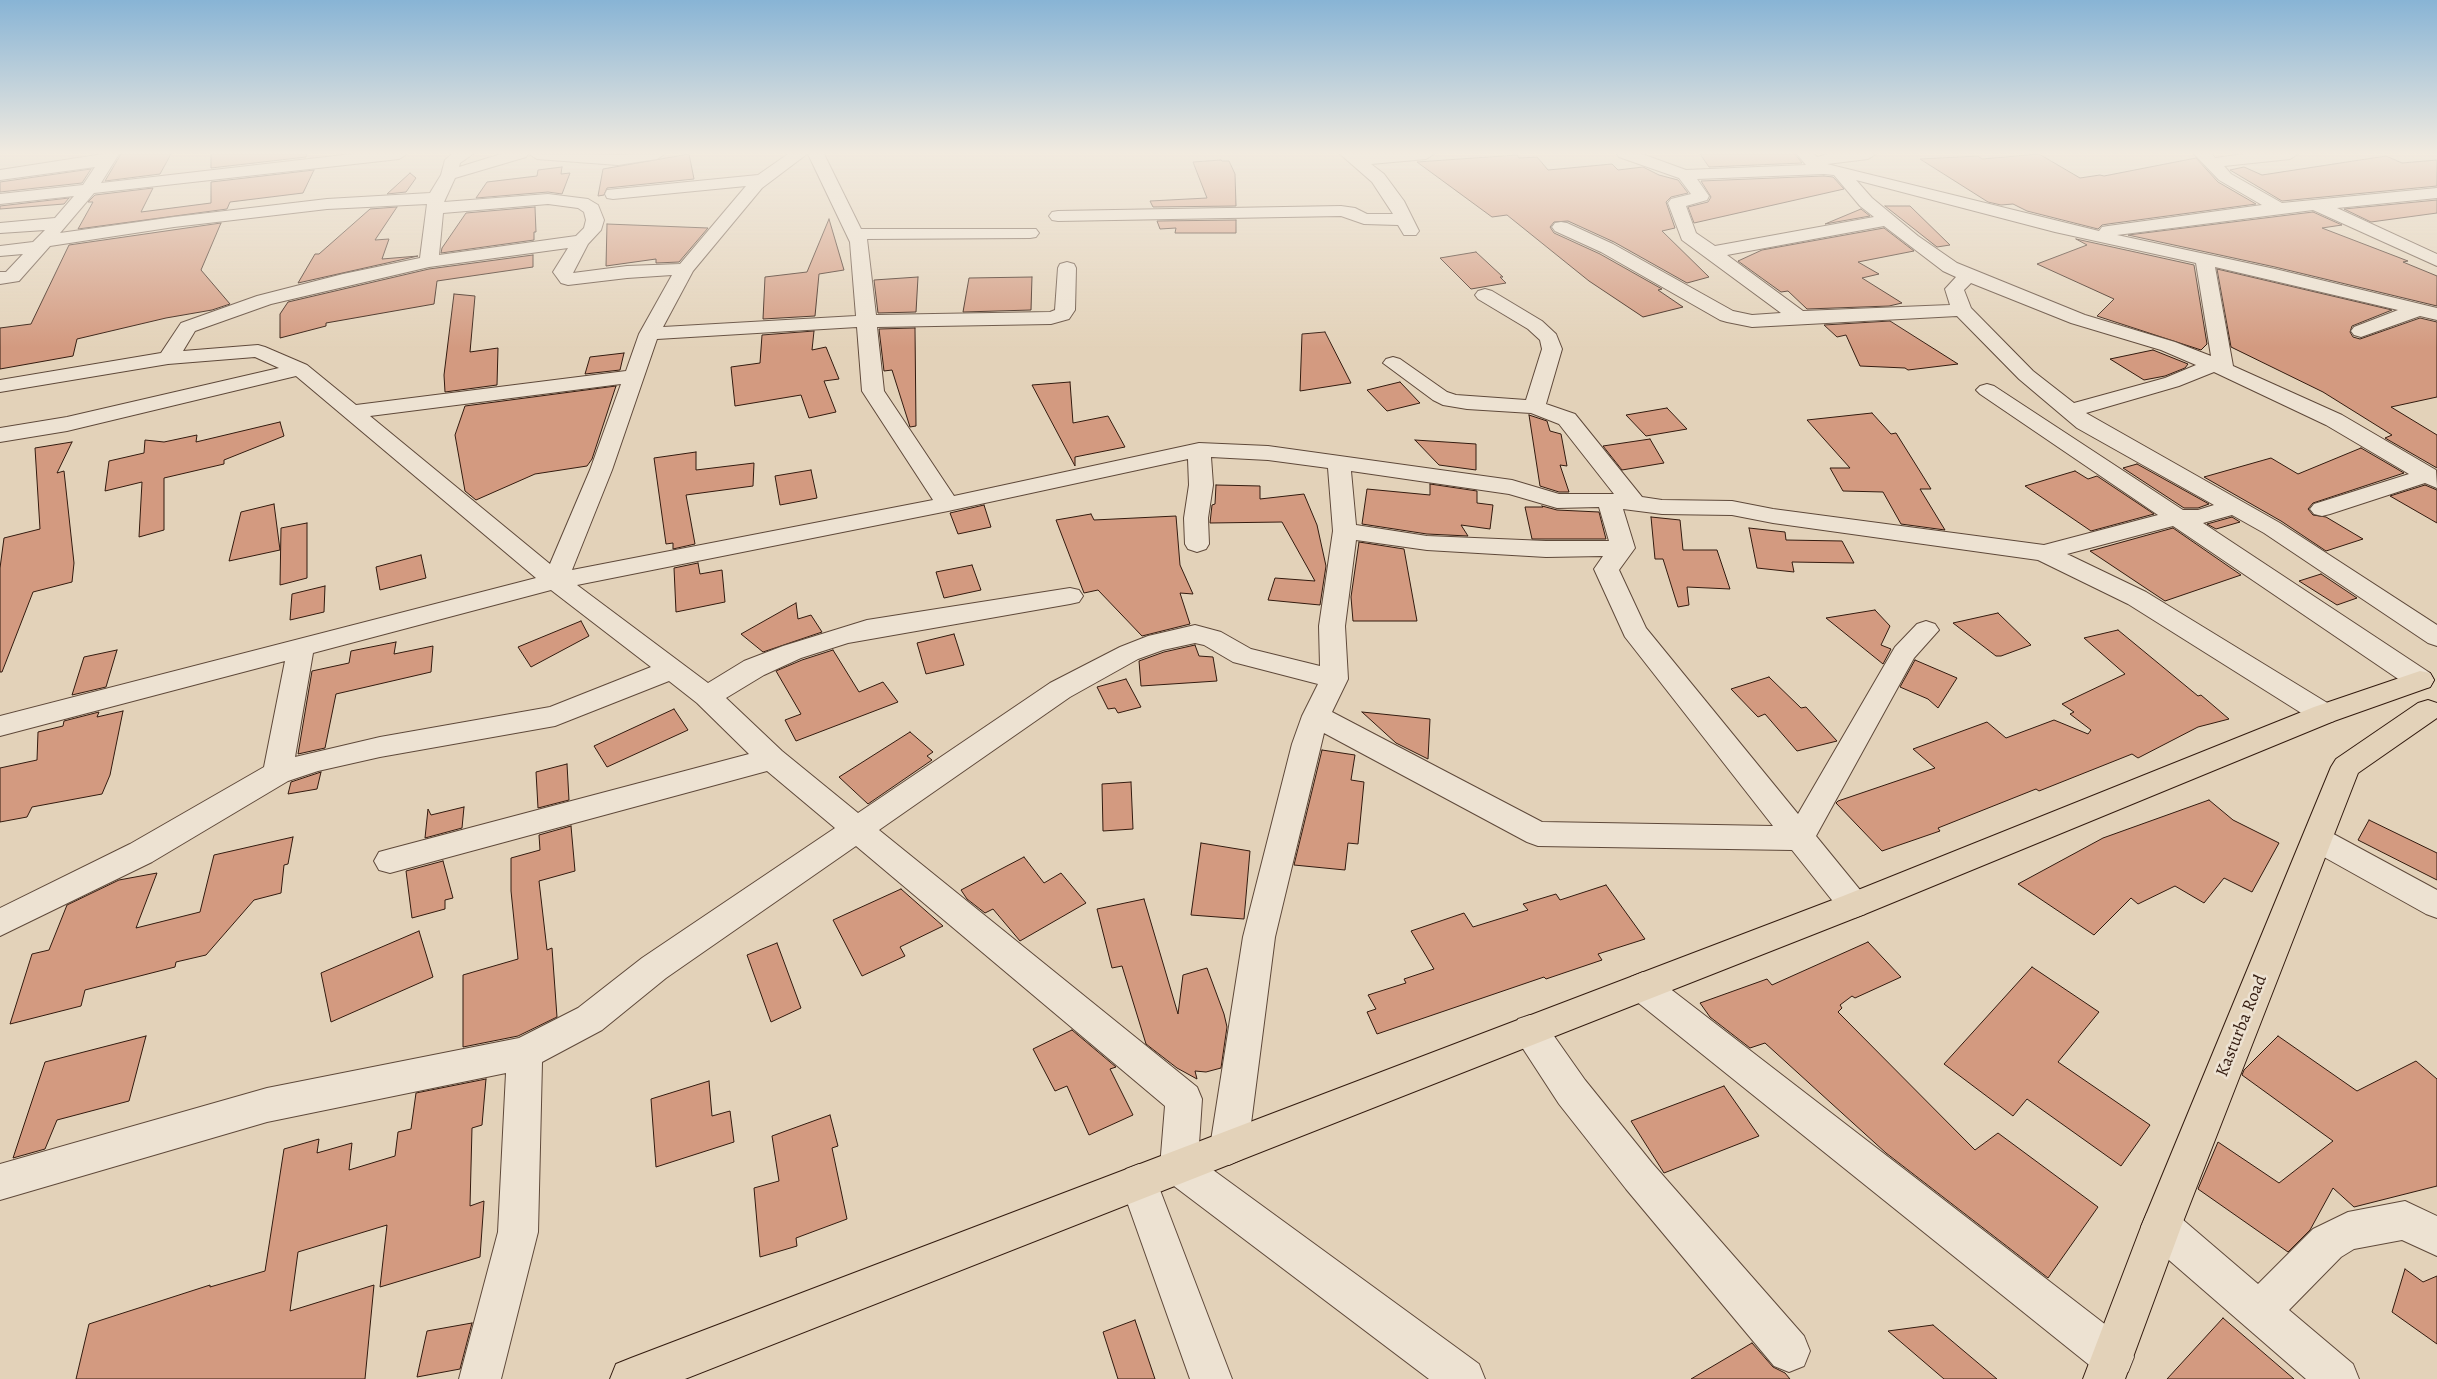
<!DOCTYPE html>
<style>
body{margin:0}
canvas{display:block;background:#e3d2b9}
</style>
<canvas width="2437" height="1379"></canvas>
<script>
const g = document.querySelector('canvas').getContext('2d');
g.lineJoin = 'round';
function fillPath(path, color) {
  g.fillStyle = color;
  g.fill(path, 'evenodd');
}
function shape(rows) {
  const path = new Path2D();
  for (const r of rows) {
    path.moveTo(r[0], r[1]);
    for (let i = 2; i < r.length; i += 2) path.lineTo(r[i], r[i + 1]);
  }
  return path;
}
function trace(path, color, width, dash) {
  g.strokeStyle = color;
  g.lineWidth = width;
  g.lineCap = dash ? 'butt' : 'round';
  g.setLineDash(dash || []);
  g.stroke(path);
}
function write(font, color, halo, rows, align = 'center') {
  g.font = font + ' Alegreya,serif';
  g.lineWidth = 5;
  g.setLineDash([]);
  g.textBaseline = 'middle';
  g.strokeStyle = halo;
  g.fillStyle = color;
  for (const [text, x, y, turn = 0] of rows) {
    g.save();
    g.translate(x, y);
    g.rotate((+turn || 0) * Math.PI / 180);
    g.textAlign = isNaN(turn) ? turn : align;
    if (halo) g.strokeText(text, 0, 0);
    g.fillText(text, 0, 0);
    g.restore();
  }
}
const building = shape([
 [121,154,171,154,160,174,105,181,121,154],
 [211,154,307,154,306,157,211,168,211,154],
 [689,154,694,179,607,188,604,195,598,196,603,169,689,154],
 [1700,154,1795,154,1802,163,1709,167,1700,154],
 [2039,154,2080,178,2100,175,2104,176,2196,158,2218,182,2256,204,2108,224,2102,225,2098,229,2027,211,2013,204,2001,205,1988,202,1920,159,1978,156,1982,159,2039,154],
 [1517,155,1519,158,1537,157,1548,170,1612,164,1618,170,1643,167,1659,175,1678,180,1688,193,1671,197,1666,202,1675,228,1662,231,1709,277,1687,283,1614,242,1568,221,1554,222,1550,227,1554,233,1600,254,1662,289,1658,290,1683,307,1643,317,1589,281,1507,215,1492,217,1417,162,1517,155],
 [2386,156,2402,163,2437,160,2437,186,2282,201,2230,170,2244,167,2262,175,2386,156],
 [1221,160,1222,161,1229,161,1235,174,1236,206,1153,207,1150,201,1207,198,1193,162,1221,160],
 [562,167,561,174,570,173,562,194,548,192,476,198,487,182,537,176,538,170,562,167],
 [91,169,82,183,0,192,0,182,91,169],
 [314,170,303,193,230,202,227,209,78,229,93,202,88,202,95,195,153,188,141,212,211,203,211,182,314,170],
 [410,173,416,178,406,192,387,194,410,173],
 [1824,176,1833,177,1844,189,1694,223,1688,207,1708,202,1711,197,1701,181,1824,176],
 [69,198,64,204,0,209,0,206,69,198],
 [2437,200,2437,213,2371,222,2344,209,2437,200],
 [1885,206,1910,206,1950,245,1937,247,1885,206],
 [397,207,375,240,389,239,382,259,418,256,298,283,315,254,319,254,370,209,397,207],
 [535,207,536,232,534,232,534,240,441,253,442,248,466,213,535,207],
 [1861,209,1870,216,1825,224,1861,209],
 [2313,212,2342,225,2322,228,2408,261,2403,262,2437,276,2437,306,2275,267,2128,235,2313,212],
 [829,219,844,270,819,274,815,316,763,319,765,277,807,272,829,219],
 [1236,220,1236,233,1175,233,1176,228,1160,229,1157,221,1236,220],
 [221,223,201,270,230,304,212,310,166,318,77,339,73,356,0,369,0,328,31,324,69,245,221,223],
 [607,224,708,228,679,262,656,263,656,259,606,266,607,224],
 [1884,228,1914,251,1858,262,1879,274,1862,278,1902,303,1889,306,1807,309,1788,291,1781,292,1738,261,1762,250,1884,228],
 [2076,239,2194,265,2207,344,2201,350,2097,316,2114,299,2037,264,2087,245,2076,239],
 [1476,252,1503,277,1500,277,1506,283,1471,289,1440,258,1476,252],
 [533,255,533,267,437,281,434,304,326,323,326,326,280,338,280,314,288,302,429,269,533,255],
 [2217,269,2392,310,2352,326,2350,332,2353,337,2360,339,2420,318,2437,322,2437,397,2391,407,2437,435,2437,468,2385,438,2392,435,2323,392,2231,347,2217,269],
 [918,277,916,312,878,313,874,280,918,277],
 [1032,277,1031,310,963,312,969,278,1032,277],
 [454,294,475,296,470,352,498,348,497,385,445,392,444,375,454,294],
 [1890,321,1958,364,1908,370,1905,368,1860,366,1846,335,1837,337,1824,325,1890,321],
 [915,328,916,426,910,427,892,370,884,371,879,329,915,328],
 [814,331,812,350,826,347,839,379,824,381,836,412,809,418,801,395,735,406,731,367,760,363,762,335,814,331],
 [1325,332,1351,383,1300,391,1302,334,1325,332],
 [2153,350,2188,364,2185,368,2165,376,2144,380,2110,359,2153,350],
 [624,353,620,370,585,374,590,357,624,353],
 [1070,382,1073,423,1108,416,1125,447,1075,457,1075,466,1032,385,1070,382],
 [1400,382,1420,403,1387,411,1367,390,1400,382],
 [616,386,592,459,587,466,535,474,476,500,465,491,455,435,465,406,616,386],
 [1667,408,1687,429,1646,436,1626,415,1667,408],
 [1872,413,1891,434,1896,433,1931,489,1920,489,1945,530,1901,524,1883,492,1843,491,1830,468,1850,468,1807,420,1872,413],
 [1529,415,1547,421,1550,431,1561,434,1567,466,1560,465,1569,492,1559,492,1540,486,1529,415],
 [280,422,284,436,224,460,224,464,164,478,164,530,139,537,142,482,105,491,109,461,144,453,145,440,164,442,197,435,196,442,280,422],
 [1650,439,1664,463,1622,470,1603,446,1650,439],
 [1415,440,1476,444,1476,470,1439,465,1415,440],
 [72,442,57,473,64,471,74,563,72,582,33,592,2,672,0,672,0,568,4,538,40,529,35,448,72,442],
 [2361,448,2404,473,2313,503,2308,509,2313,515,2326,517,2363,539,2326,551,2281,521,2204,477,2271,458,2298,474,2361,448],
 [696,452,696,470,754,463,753,486,686,495,695,544,673,549,673,543,666,544,654,458,696,452],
 [2137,464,2209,504,2198,508,2184,508,2123,468,2137,464],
 [811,470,817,498,780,505,775,476,811,470],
 [2075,471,2088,479,2097,476,2154,514,2091,531,2025,486,2075,471],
 [1430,484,1477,491,1477,503,1493,505,1490,529,1461,525,1468,536,1427,534,1362,524,1367,489,1430,495,1430,484],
 [1216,485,1260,486,1260,499,1304,494,1317,525,1326,566,1320,605,1268,600,1275,578,1315,581,1282,522,1210,523,1212,505,1215,504,1216,485],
 [2425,485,2437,490,2437,523,2390,496,2425,485],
 [274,504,280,550,229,561,241,512,274,504],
 [984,505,991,527,958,534,950,513,984,505],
 [1542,506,1557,510,1599,512,1606,539,1532,539,1525,507,1543,507,1542,506],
 [1091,514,1094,520,1176,516,1180,565,1193,594,1180,593,1190,624,1142,636,1098,590,1084,593,1056,520,1091,514],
 [1651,517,1680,520,1683,550,1717,550,1730,589,1687,587,1689,605,1678,607,1663,559,1655,559,1651,517],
 [2232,517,2240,522,2216,529,2207,524,2232,517],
 [307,523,307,578,280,585,281,528,307,523],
 [1749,528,1785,532,1786,540,1842,541,1854,563,1792,562,1794,572,1757,568,1749,528],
 [2173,528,2241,575,2165,601,2090,551,2173,528],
 [1359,542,1404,549,1417,621,1353,621,1351,597,1359,542],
 [421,555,426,578,380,590,376,567,421,555],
 [698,563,700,574,722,570,725,602,676,612,674,568,698,563],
 [972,565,981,590,944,598,936,572,972,565],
 [2321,574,2357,598,2337,605,2299,581,2321,574],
 [325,586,324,612,290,620,292,594,325,586],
 [796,603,798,619,811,615,822,632,763,652,741,634,796,603],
 [1875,610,1890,626,1881,645,1891,649,1883,664,1826,618,1875,610],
 [1998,613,2031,645,2001,656,1996,656,1953,623,1998,613],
 [581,621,589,636,531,667,518,647,581,621],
 [2118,630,2198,696,2201,695,2229,719,2198,727,2138,758,2132,754,2039,791,2036,789,1938,828,1940,831,1882,851,1836,803,1838,801,1935,768,1913,749,1987,722,2006,738,2054,720,2088,734,2091,730,2070,714,2074,712,2062,704,2125,674,2084,638,2118,630],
 [954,634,964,665,926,674,917,643,954,634],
 [396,642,394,654,433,646,431,672,336,694,325,748,298,754,312,671,349,663,351,651,396,642],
 [1195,645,1199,656,1213,657,1217,681,1141,686,1139,661,1164,652,1195,645],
 [117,650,106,687,72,695,84,657,117,650],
 [833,650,859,692,883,682,898,702,796,741,785,720,801,714,776,671,802,660,833,650],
 [1915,660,1957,678,1938,708,1928,699,1900,687,1915,660],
 [1769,677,1801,708,1806,707,1837,741,1797,751,1765,714,1758,717,1731,689,1769,677],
 [1126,679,1141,707,1118,713,1115,708,1108,709,1097,687,1126,679],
 [674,709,688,730,607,767,594,746,674,709],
 [123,711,110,775,102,794,32,807,27,817,0,822,0,768,37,760,38,732,63,726,64,721,99,712,97,717,123,711],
 [1362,712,1430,719,1428,759,1396,743,1362,712],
 [910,732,933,752,927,756,932,760,868,804,839,777,910,732],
 [1322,750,1355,755,1351,780,1364,782,1358,844,1348,843,1345,870,1294,865,1322,750],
 [567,764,569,800,538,808,536,772,567,764],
 [321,772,317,789,288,794,291,782,321,772],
 [1131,782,1133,829,1103,831,1102,784,1131,782],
 [2209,800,2233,820,2279,843,2252,892,2224,878,2204,903,2175,886,2138,904,2131,898,2094,935,2018,884,2103,838,2209,800],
 [464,807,462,828,425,838,428,809,431,815,464,807],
 [2369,820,2437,853,2437,880,2358,840,2369,820],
 [571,826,575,871,539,881,547,950,552,948,557,1017,518,1036,463,1047,463,975,518,959,511,891,511,858,540,850,539,835,571,826],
 [293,837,288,864,284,865,281,893,254,900,206,955,176,962,175,967,85,990,81,1006,10,1024,32,954,49,950,67,905,119,880,157,873,136,928,200,912,214,855,293,837],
 [1201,843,1250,851,1244,919,1191,915,1201,843],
 [1024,857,1044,883,1061,873,1086,903,1020,941,993,909,985,913,967,899,961,890,1024,857],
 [443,861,453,898,445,900,445,909,412,918,406,871,443,861],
 [1606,885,1645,939,1598,954,1602,960,1546,979,1544,977,1377,1034,1367,1012,1376,1009,1368,995,1406,983,1404,979,1434,969,1411,931,1464,913,1473,927,1528,910,1523,904,1556,894,1560,900,1606,885],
 [901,889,943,926,900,947,905,956,862,976,833,920,901,889],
 [1144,899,1178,1014,1183,975,1207,968,1224,1014,1227,1027,1221,1068,1206,1072,1195,1071,1197,1079,1177,1068,1146,1044,1122,966,1112,968,1097,909,1144,899],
 [419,931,433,977,331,1022,321,973,419,931],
 [1868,942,1901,977,1855,998,1852,996,1840,1005,1842,1008,1838,1012,1975,1150,1998,1133,2098,1207,2048,1278,1886,1153,1765,1043,1750,1048,1710,1017,1700,1003,1767,979,1772,985,1868,942],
 [777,943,801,1008,771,1022,747,955,777,943],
 [2032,967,2099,1012,2058,1062,2150,1125,2121,1166,2027,1099,2013,1116,1944,1064,2032,967],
 [1072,1030,1116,1067,1110,1069,1133,1115,1089,1135,1067,1086,1055,1091,1033,1049,1072,1030],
 [146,1036,129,1101,57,1120,45,1149,13,1158,45,1062,146,1036],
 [2278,1036,2357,1091,2416,1061,2437,1079,2437,1186,2354,1207,2333,1188,2310,1230,2288,1252,2198,1189,2218,1142,2279,1183,2333,1141,2242,1075,2244,1070,2278,1036],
 [486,1079,482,1125,472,1128,470,1206,484,1201,480,1257,380,1287,387,1225,298,1252,290,1311,374,1285,365,1379,76,1379,89,1324,210,1285,210,1287,265,1271,284,1149,319,1139,317,1153,352,1143,349,1170,395,1156,398,1132,411,1129,416,1093,486,1079],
 [709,1081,712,1116,730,1111,734,1142,656,1167,651,1099,709,1081],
 [1724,1086,1759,1136,1664,1173,1631,1121,1724,1086],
 [830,1115,838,1146,832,1148,847,1219,796,1238,797,1246,760,1257,754,1188,779,1181,772,1136,830,1115],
 [2405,1269,2423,1282,2437,1276,2437,1344,2392,1312,2405,1269],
 [2223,1318,2294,1379,2167,1379,2223,1318],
 [1135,1320,1155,1379,1118,1379,1103,1332,1135,1320],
 [472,1323,460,1369,417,1377,427,1331,472,1323],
 [1933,1325,1997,1379,1944,1379,1888,1331,1933,1325],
 [1752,1343,1773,1367,1785,1373,1790,1379,1691,1379,1752,1343]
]);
fillPath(building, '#d39a80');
trace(building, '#331b0f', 1);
const minor = shape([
 [103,154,119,154,101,183,352,154,407,154,399,159,94,193,60,233,174,217,327,199,430,193,441,175,445,160,452,154,473,154,460,163,459,167,501,154,528,154,526,157,455,178,444,202,548,194,588,199,598,205,604,220,601,230,588,244,573,273,627,266,680,264,746,186,613,199,607,198,605,194,607,190,758,175,788,154,807,154,762,188,693,271,663,327,856,316,850,242,808,154,824,154,861,229,1036,229,1039,233,1036,237,1030,238,867,239,876,315,1050,312,1055,310,1058,268,1060,264,1067,262,1074,264,1076,268,1075,310,1069,319,1051,324,877,327,884,391,954,496,1199,443,1268,446,1512,480,1559,494,1614,494,1559,424,1531,413,1467,409,1443,405,1433,400,1383,363,1386,359,1393,357,1400,359,1447,392,1456,395,1526,400,1542,349,1540,340,1528,329,1478,299,1475,295,1478,291,1485,289,1492,291,1542,321,1556,334,1562,349,1546,404,1575,414,1642,497,1662,500,1732,501,1773,509,2044,545,2158,515,1980,394,1976,390,1980,386,1987,384,1994,386,2183,510,2198,510,2214,505,2077,428,2019,379,1957,316,1752,327,1727,322,1720,320,1601,252,1555,231,1552,227,1555,223,1561,222,1567,223,1613,244,1733,311,1752,315,1781,313,1682,240,1668,203,1671,199,1691,194,1679,178,1619,157,1617,154,1642,154,1686,170,1806,165,1797,154,1814,154,1817,157,1828,154,1876,154,1868,159,1827,164,2099,231,2102,227,2108,226,2262,205,2219,180,2194,154,2212,154,2215,158,2244,154,2298,154,2290,159,2224,166,2231,174,2282,203,2437,188,2437,198,2337,208,2437,254,2437,266,2313,210,2117,235,2275,269,2437,308,2437,320,2420,316,2361,337,2354,335,2351,331,2354,327,2398,310,2215,267,2233,366,2342,415,2436,470,2437,488,2425,483,2330,514,2322,516,2314,514,2310,509,2314,504,2409,474,2326,425,2214,372,2179,386,2086,413,2280,523,2437,625,2437,646,2428,643,2264,533,2232,515,2203,523,2430,673,2434,680,2430,687,2420,689,2410,687,2173,526,2067,554,2146,592,2334,707,2338,714,2334,721,2324,724,2314,721,2128,604,2038,560,1773,523,1732,515,1662,514,1623,509,1635,548,1619,570,1646,628,1798,814,1895,647,1917,624,1926,621,1935,624,1939,630,1914,658,1816,836,1865,896,1870,905,1865,914,1854,918,1843,914,1792,850,1538,846,1527,842,1324,733,1275,937,1248,1147,1242,1159,1229,1165,1216,1159,1210,1147,1243,937,1292,744,1302,716,1318,684,1233,662,1204,645,1195,643,1163,650,1138,659,1070,697,879,830,1197,1087,1202,1099,1198,1159,1479,1364,1485,1379,1429,1379,1166,1180,1160,1167,1165,1106,856,846,666,978,602,1030,542,1062,538,1232,501,1379,459,1379,498,1232,506,1073,267,1122,0,1200,0,1164,267,1088,519,1038,578,1008,642,958,835,828,767,771,390,873,379,870,374,861,379,852,390,849,749,754,697,703,669,681,555,726,380,757,318,771,288,781,152,862,0,936,0,908,130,844,264,767,285,661,0,736,0,716,536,578,296,376,67,431,0,442,0,428,67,417,279,368,255,357,168,364,0,392,0,380,161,353,181,323,257,296,343,274,420,258,427,204,327,209,174,227,50,246,19,281,0,284,0,272,6,272,23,254,0,256,0,246,33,242,45,230,0,233,0,223,55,218,74,196,0,204,0,194,83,185,95,167,0,180,0,170,103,154],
 [1824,174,1834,175,1860,206,1874,217,1715,246,1696,233,1686,206,1707,200,1709,196,1697,179,1824,174],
 [1856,180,2055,232,2196,263,2211,356,2175,342,2085,315,1957,263,1918,236,1872,198,1856,180],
 [548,204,578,208,584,212,586,220,584,228,576,236,439,255,443,213,548,204],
 [1884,226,1943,271,1956,277,1945,289,1950,305,1803,311,1727,255,1884,226],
 [568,248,553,272,561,283,568,285,627,278,672,275,639,334,626,371,356,405,307,365,265,347,258,345,183,351,195,331,271,304,429,267,568,248],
 [1971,283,2071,323,2161,350,2196,365,2165,378,2074,403,2033,371,1971,308,1964,290,1971,283],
 [857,327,862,391,933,500,572,570,612,470,657,339,857,327],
 [621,384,590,470,550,564,370,416,621,384],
 [1211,457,1268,460,1328,468,1333,531,1319,626,1320,666,1251,649,1221,632,1195,625,1148,636,1120,647,1050,683,858,813,782,751,726,698,764,675,801,658,848,643,1070,604,1079,602,1083,596,1079,590,1070,588,867,620,783,646,744,661,708,683,577,585,948,511,1188,459,1189,485,1184,518,1185,544,1188,549,1197,552,1206,549,1209,544,1208,518,1213,485,1211,457],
 [1351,471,1509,494,1557,508,1599,507,1609,541,1546,541,1427,536,1356,525,1351,471],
 [1356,540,1427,550,1546,557,1603,556,1594,569,1625,637,1773,826,1542,822,1332,712,1348,679,1345,626,1356,540],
 [551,590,651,667,550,707,380,737,295,757,313,653,551,590],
 [529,154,618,155,665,154,657,159,618,165,537,159,529,154],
 [1340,154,1434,154,1426,159,1371,164,1384,174,1404,201,1419,231,1416,235,1404,235,1398,225,1364,224,1341,216,1058,221,1052,220,1049,216,1052,212,1058,211,1341,206,1355,208,1367,214,1393,214,1372,182,1340,154],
 [2317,827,2328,831,2437,890,2437,918,2426,914,2306,847,2302,839,2306,831,2317,827],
 [1643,972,1655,977,2128,1342,2134,1357,2128,1372,2113,1378,2098,1372,1631,997,1626,987,1631,977,1643,972],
 [1530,1015,1542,1019,1585,1080,1652,1163,1804,1336,1810,1351,1804,1366,1789,1372,1774,1366,1626,1189,1559,1104,1518,1041,1513,1030,1518,1019,1530,1015],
 [1139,1164,1152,1169,1232,1379,1190,1379,1120,1182,1126,1169,1139,1164],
 [2405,1201,2437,1216,2437,1256,2402,1240,2354,1249,2341,1257,2289,1310,2353,1364,2359,1379,2306,1379,2147,1241,2141,1227,2147,1213,2161,1208,2175,1213,2258,1284,2313,1229,2348,1212,2405,1201]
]);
const major = shape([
 [2420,671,2430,673,2434,680,2430,687,2334,721,1865,914,685,1379,610,1379,616,1364,631,1358,1843,896,2314,707,2420,671],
 [2428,700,2437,703,2437,718,2358,773,2181,1227,2125,1379,2083,1379,2141,1227,2331,767,2336,759,2418,703,2428,700]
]);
trace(minor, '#5f493a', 2);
trace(major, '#331b0f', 2);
fillPath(minor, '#ede2d2');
fillPath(major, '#e3d2b9');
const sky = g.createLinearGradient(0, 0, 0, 348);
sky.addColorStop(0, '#88b4d5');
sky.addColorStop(0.44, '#f2ebe0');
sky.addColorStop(1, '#f2ebe000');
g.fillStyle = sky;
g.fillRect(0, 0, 2437, 348);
write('18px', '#331b0f', '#ede2d2', [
 ["Kasturba Road",2242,1026,-68]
]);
</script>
